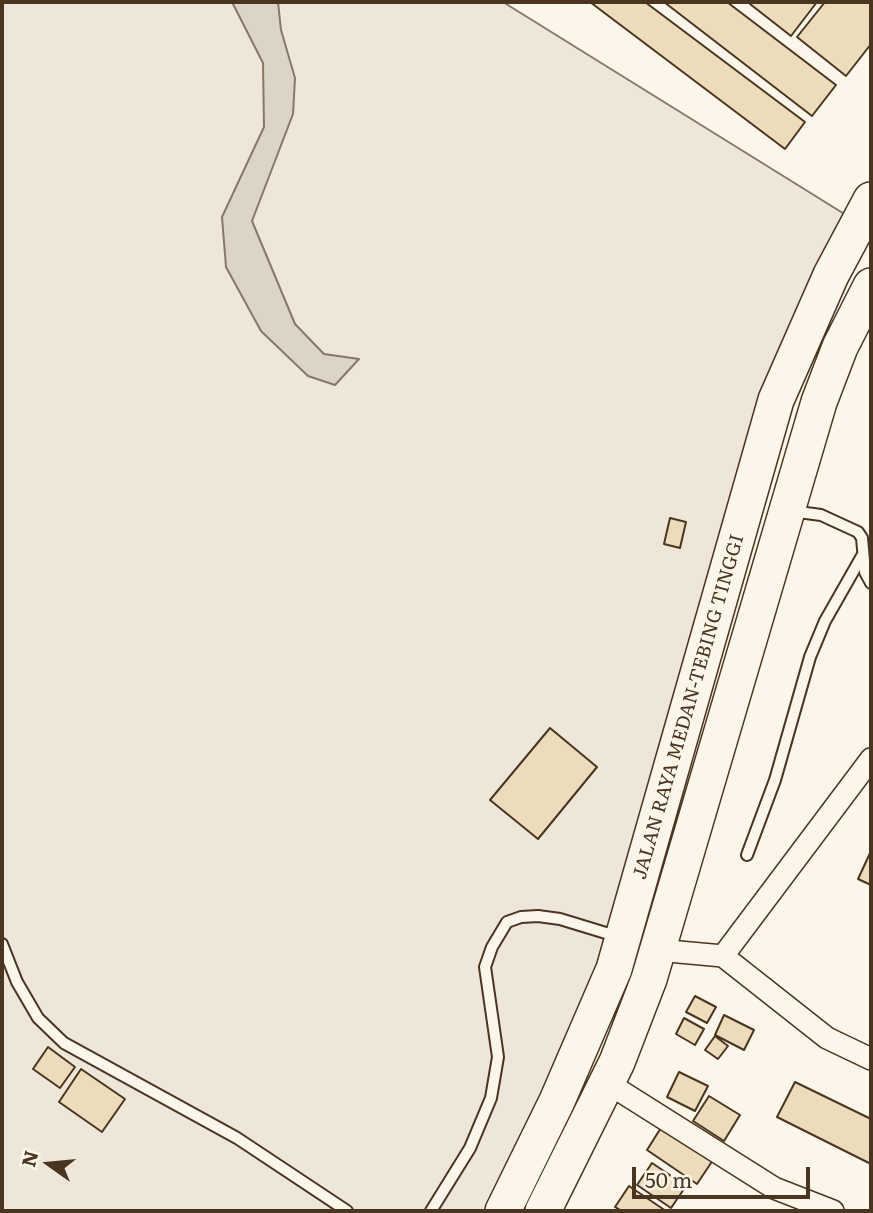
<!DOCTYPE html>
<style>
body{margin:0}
#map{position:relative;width:873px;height:1213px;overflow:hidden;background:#fbf6e9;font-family:Literata,serif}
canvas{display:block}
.frame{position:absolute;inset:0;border:4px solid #4a3520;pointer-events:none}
.north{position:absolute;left:14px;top:1129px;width:70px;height:70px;-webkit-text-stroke:5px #fbf6e9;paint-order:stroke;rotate:285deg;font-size:19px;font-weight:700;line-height:28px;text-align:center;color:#4a3520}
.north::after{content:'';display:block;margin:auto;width:24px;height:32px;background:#4a3520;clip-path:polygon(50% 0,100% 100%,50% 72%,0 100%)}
.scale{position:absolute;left:632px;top:1167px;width:178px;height:32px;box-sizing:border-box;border:4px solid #4a3520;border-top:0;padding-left:9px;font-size:21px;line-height:24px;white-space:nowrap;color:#4a3520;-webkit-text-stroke:5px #fbf6e9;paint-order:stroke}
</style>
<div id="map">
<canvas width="873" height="1213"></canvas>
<div class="frame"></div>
<div class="north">N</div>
<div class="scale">50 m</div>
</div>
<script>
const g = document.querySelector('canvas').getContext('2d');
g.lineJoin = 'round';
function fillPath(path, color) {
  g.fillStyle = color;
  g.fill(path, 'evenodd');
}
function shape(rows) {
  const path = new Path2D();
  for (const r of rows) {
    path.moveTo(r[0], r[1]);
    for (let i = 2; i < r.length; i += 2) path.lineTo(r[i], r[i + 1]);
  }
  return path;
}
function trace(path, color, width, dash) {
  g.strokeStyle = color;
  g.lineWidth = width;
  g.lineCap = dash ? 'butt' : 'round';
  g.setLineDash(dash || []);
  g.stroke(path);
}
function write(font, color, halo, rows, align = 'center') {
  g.font = font + ' Literata,serif';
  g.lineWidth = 5;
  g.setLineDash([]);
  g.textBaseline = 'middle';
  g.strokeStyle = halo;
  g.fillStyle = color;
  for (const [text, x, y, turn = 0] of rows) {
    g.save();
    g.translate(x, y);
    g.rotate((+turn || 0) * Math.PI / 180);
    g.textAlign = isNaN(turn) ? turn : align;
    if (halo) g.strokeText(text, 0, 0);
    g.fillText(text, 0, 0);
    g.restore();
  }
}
const green = shape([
 [2,2,503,2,846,215,607,967,496,1211,2,1211,2,2]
]);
fillPath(green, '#ede6d9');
trace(green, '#887966', 2);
const water = shape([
 [232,2,278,2,281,30,295,78,293,114,252,221,295,324,324,354,359,359,335,385,308,376,261,331,226,267,222,217,264,127,263,63,232,2]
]);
fillPath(water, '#dcd4c6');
trace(water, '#887966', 2);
const building = shape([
 [590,2,645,2,805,122,785,149,590,2],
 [664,2,727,2,836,85,812,116,664,2],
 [752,2,817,2,791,36,750,4,752,2],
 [825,2,871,2,871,44,846,76,797,37,825,2],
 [670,518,686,522,680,548,664,544,670,518],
 [550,728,597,767,538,839,490,800,550,728],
 [871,851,871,885,858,879,871,851],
 [695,996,716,1007,707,1023,686,1012,695,996],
 [724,1015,754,1030,744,1050,715,1035,724,1015],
 [684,1018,704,1029,695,1045,676,1034,684,1018],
 [715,1036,728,1046,718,1059,705,1050,715,1036],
 [48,1047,75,1067,60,1088,33,1069,48,1047],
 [81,1069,125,1099,102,1132,59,1102,81,1069],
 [679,1072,708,1086,695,1111,667,1097,679,1072],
 [795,1082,871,1119,871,1164,777,1117,795,1082],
 [709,1096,740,1115,724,1141,693,1121,709,1096],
 [664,1123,715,1157,697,1184,647,1150,664,1123],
 [652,1163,686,1186,671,1208,637,1185,652,1163],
 [629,1186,666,1211,622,1211,615,1207,629,1186]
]);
fillPath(building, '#ecdcbc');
trace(building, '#4a3520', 2);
const service = shape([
 [791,511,821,515,858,532,862,538,865,572,871,583],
 [747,855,775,780,810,657,825,621,862,556],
 [2,944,17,982,38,1018,64,1043,237,1138,347,1211],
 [431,1211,470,1148,491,1098,498,1057,485,967,492,947,507,922,521,917,538,916,560,919,619,937]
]);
const minor = shape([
 [657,950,723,956,871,759],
 [723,956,827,1038,871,1059],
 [606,1082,774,1188,833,1211]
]);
const trunk = shape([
 [503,1211,557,1101,614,969,776,400,831,275,871,200],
 [543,1211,617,1062,649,979,819,402,840,347,871,286]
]);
trace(service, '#4a3520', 14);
trace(minor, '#4a3520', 24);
trace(trunk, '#4a3520', 38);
trace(service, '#fbf6e9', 10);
trace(minor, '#fbf6e9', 21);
trace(trunk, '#fbf6e9', 35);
write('19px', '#4a3520', '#fbf6e9', [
 ["JALAN RAYA MEDAN-TEBING TINGGI",689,707,-74]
]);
</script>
